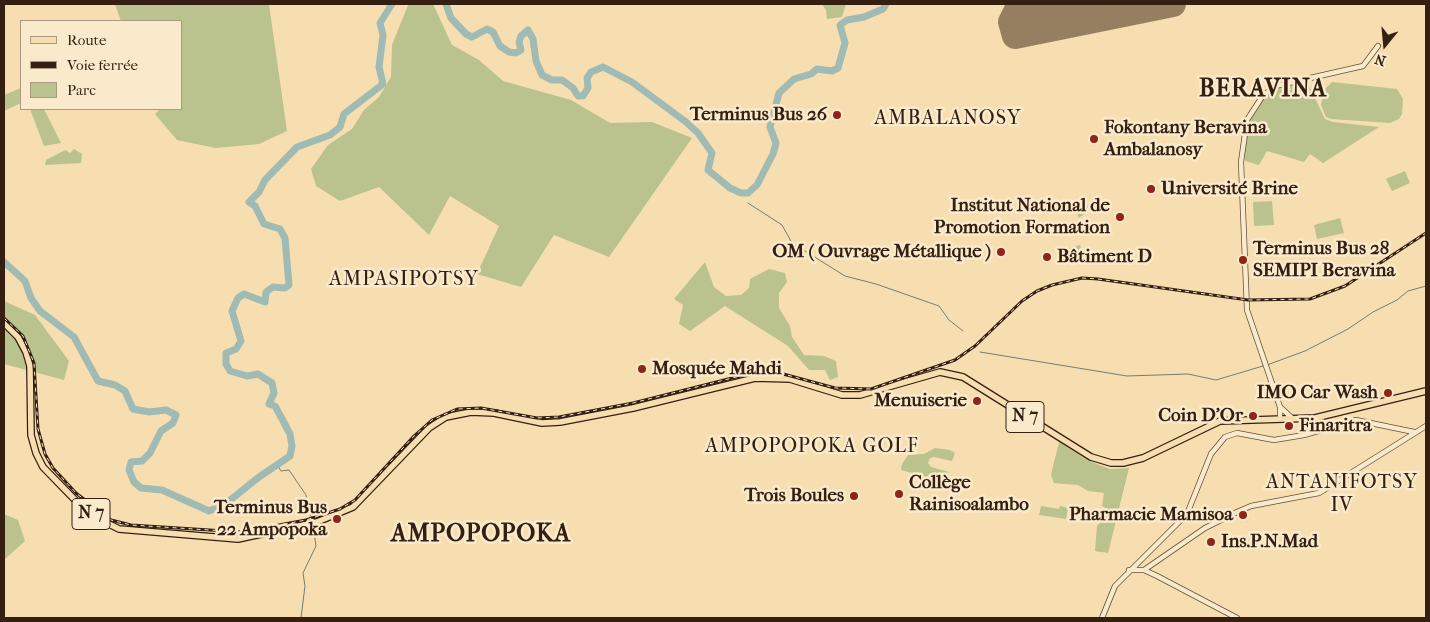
<!DOCTYPE html>
<meta charset="utf-8">
<style>
body{margin:0}
#map{position:relative;width:1430px;height:622px;overflow:hidden;background:#f7deb0;font-family:"IM FELL French Canon",serif}
canvas{display:block}
.frame{position:absolute;inset:0;border:5px solid #341f12;pointer-events:none}
.legend{position:absolute;left:20px;top:20px;width:162px;height:90px;box-sizing:border-box;background:#faeacc;border:1px solid #ab9982;margin:0;padding:6px 9px;list-style:none;font-size:15px;color:#341f12}
.legend li{display:flex;align-items:center;gap:10px;height:25px}
.legend b{width:25px;border:1px solid #ab9982}
.north{position:absolute;left:1360px;top:20px;width:50px;height:50px;-webkit-text-stroke:4px #faeacc;paint-order:stroke;rotate:197deg;font-size:14px;font-weight:700;line-height:20px;text-align:center;color:#341f12}
.north::after{content:'';display:block;margin:auto;width:18px;height:22px;background:#341f12;clip-path:polygon(50% 0,100% 100%,50% 72%,0 100%)}
</style>
<div id="map">
<canvas width="1430" height="622"></canvas>
<div class="frame"></div>
<ul class="legend">
<li><b style="height:6px;background:#f7deb0"></b>Route</li>
<li><b style="height:6px;background:#341f12"></b>Voie ferrée</li>
<li><b style="height:14px;background:#bac28d"></b>Parc</li>
</ul>
<div class="north">N</div>
</div>
<script>
const g = document.querySelector('canvas').getContext('2d');
g.lineJoin = 'round';
function fillPath(path, color) {
  g.fillStyle = color;
  g.fill(path, 'evenodd');
}
function shape(rows) {
  const path = new Path2D();
  for (const r of rows) {
    path.moveTo(r[0], r[1]);
    for (let i = 2; i < r.length; i += 2) path.lineTo(r[i], r[i + 1]);
  }
  return path;
}
function trace(path, color, width, dash) {
  g.strokeStyle = color;
  g.lineWidth = width;
  g.lineCap = dash ? 'butt' : 'round';
  g.setLineDash(dash || []);
  g.stroke(path);
}
function write(font, color, halo, rows, align = 'center') {
  g.font = font + ' "IM FELL French Canon",serif';
  g.lineWidth = 5;
  g.setLineDash([]);
  g.textBaseline = 'middle';
  g.strokeStyle = halo;
  g.fillStyle = color;
  for (const [text, x, y, turn = 0] of rows) {
    g.save();
    g.translate(x, y);
    g.rotate((+turn || 0) * Math.PI / 180);
    g.textAlign = isNaN(turn) ? turn : align;
    if (halo) g.strokeText(text, 0, 0);
    g.fillText(text, 0, 0);
    g.restore();
  }
}
fillPath(shape([
 [115,4,269,4,287,131,259,144,216,148,177,140,155,114,160,109,181,109,181,21,121,21],
 [433,4,452,45,479,60,503,81,571,100,610,123,652,122,692,138,609,257,554,235,521,287,477,274,499,226,450,196,429,235,379,187,340,201,316,186,311,169,328,145,352,129,364,110,379,97,391,77,392,45,408,5],
 [822,4,846,4,842,17,827,19,826,10],
 [1301,80,1308,83,1325,119,1333,122,1379,127,1323,163,1310,154,1304,162,1267,151,1259,165,1245,161,1246,130,1259,101,1279,85],
 [1332,82,1397,89,1403,99,1402,114,1399,119,1390,123,1331,119,1326,117,1321,105,1324,90],
 [21,88,21,103,4,111,4,95],
 [30,109,44,109,61,143,44,146],
 [74,149,82,154,81,163,45,165,46,160,65,150,70,153],
 [1405,171,1410,183,1392,191,1386,179],
 [1272,201,1274,225,1254,226,1253,202],
 [1098,202,1098,203,1079,218,1075,208],
 [1340,218,1344,233,1317,239,1314,225],
 [1080,245,1082,254,1067,257,1065,249],
 [705,262,714,287,726,296,741,295,749,288,750,279,769,269,785,273,787,282,779,293,779,308,790,326,792,337,804,355,824,356,836,361,838,377,830,380,825,370,809,370,788,346,725,306,690,331,679,324,683,305,674,299],
 [4,301,35,315,69,361,64,380,4,364],
 [1059,442,1084,458,1099,465,1110,469,1129,468,1108,553,1095,551,1097,526,1111,511,1102,506,1104,493,1088,491,1078,485,1054,483,1051,475],
 [935,448,950,450,955,453,952,461,934,457,930,458,928,463,931,467,949,472,939,477,941,488,935,488,931,478,901,470,902,464,908,455,924,454],
 [1041,506,1059,509,1060,506,1068,508,1066,519,1039,515],
 [4,514,18,520,25,541,4,560]
]), '#bac28d');
trace(shape([
 [748,203,782,225,792,243,845,276,876,284,939,306,949,320,963,331],
 [980,352,1127,376,1188,374,1216,380,1263,366],
 [1267,365,1305,351,1348,329,1373,312,1397,300,1408,291,1426,286],
 [278,466,281,471,289,470,306,495,312,521],
 [301,618,305,586,303,573,316,546,313,525]
]), '#747d73', 1);
trace(shape([
 [446,4,451,18,466,34,472,37,487,29,493,32,500,46,509,52,516,53,521,50,519,42,521,36,528,30,533,39,536,61,542,75,552,80,562,80,573,88,578,96,583,96,588,88,587,78,591,72,603,67,632,82,686,122,698,133,712,153,708,170,730,188,741,193,748,193,757,185,773,154,776,143,770,127,779,93,794,79,811,74,817,69,832,71,838,68,845,43,840,25,847,20,864,17,883,9,886,4],
 [4,262,25,281,31,298,40,311,74,337,98,381,115,385,125,391,133,409,149,412,166,410,176,415,173,423,161,431,150,453,142,461,131,462,129,470,134,482,141,488,162,490,209,511,224,505,259,477,290,456,292,446,290,434,281,417,275,406,269,404,274,393,272,383,258,374,247,376,230,371,226,364,226,353,236,349,241,341,232,311,238,298,244,294,265,302,266,292,273,287,285,288,289,285,285,238,280,229,264,224,255,206,249,202,259,192,265,180,297,147,330,135,340,127,344,114,383,84,379,67,383,35,380,23,392,4]
]), '#9fbbb4', 7);
trace(shape([
 [1101,4,1049,14,1042,6,1016,12,1011,22,1015,36,1173,4]
]), '#967e61', 26);
const tertiary = shape([
 [1280,407,1293,419],
 [1280,419,1280,407,1247,310,1241,162,1247,120,1262,97,1275,86,1363,66,1378,46],
 [1129,570,1144,570,1157,576,1237,618],
 [1144,570,1205,528,1237,512,1251,506,1319,493,1426,426],
 [1102,618,1115,586,1187,514,1211,454,1225,437,1237,433,1274,440,1304,435,1356,420,1414,432]
]);
const primary = shape([
 [4,323,18,337,26,352,30,366,31,435,36,453,43,467,77,502,93,516,119,529,238,539,317,522,353,507,429,428,446,417,471,412,494,413,542,423,560,422,633,408,755,378,790,379,842,395,860,395,940,372,963,377,1091,457,1111,463,1123,463,1143,458,1220,421,1315,418,1426,391]
]);
trace(tertiary, '#654f3a', 6);
trace(primary, '#341f12', 8);
trace(tertiary, '#faeacc', 4.5);
trace(primary, '#f7deb0', 5.5);
const rail = shape([
 [4,318,23,336,34,363,38,429,45,454,53,468,76,493,111,520,131,525,241,532,306,520,340,509,355,500,414,436,432,420,457,409,481,408,537,418,559,417,633,403,760,371,776,372,835,388,871,389,955,360,975,346,1022,301,1037,291,1052,285,1082,278,1098,279,1248,300,1310,299,1345,286,1426,233]
]);
trace(rail, '#341f12', 3);
trace(rail, '#faeacc', 1, [4]);
for (const [x, y, r, color] of [
 [837,115,5,"#8f2418"],
 [1094,139,5,"#8f2418"],
 [1151,189,5,"#8f2418"],
 [1120,217,5,"#8f2418"],
 [1001,252,5,"#8f2418"],
 [1047,257,5,"#8f2418"],
 [1243,260,5,"#8f2418"],
 [642,369,5,"#8f2418"],
 [1388,393,5,"#8f2418"],
 [977,401,5,"#8f2418"],
 [1253,416,5,"#8f2418"],
 [1289,426,5,"#8f2418"],
 [899,494,5,"#8f2418"],
 [854,496,5,"#8f2418"],
 [1243,515,5,"#8f2418"],
 [337,519,5,"#8f2418"],
 [1211,542,5,"#8f2418"]
]) {
  const dot = new Path2D();
  dot.arc(x, y, r, 0, 2 * Math.PI);
  g.fillStyle = color;
  g.fill(dot);
  trace(dot, '#faeacc', 2);
}
for (const [x, y, w] of [
 [1025,417,38],
 [91,514,38]
]) {
  const box = new Path2D();
  box.roundRect(x - w / 2, y - 15.5, w, 31, 4);
  g.fillStyle = '#faeacc';
  g.fill(box);
  trace(box, '#341f12', 1);
}
write('bold 18px', '#341f12', null, [
 ["N 7",1025,417],
 ["N 7",91,514]
]);
write('bold 19px', '#341f12', '#faeacc', [
 ["Terminus Bus 26",827,115],
 ["Fokontany Beravina",1104,128,"left"],
 ["Ambalanosy",1104,150,"left"],
 ["Université Brine",1161,189,"left"],
 ["Institut National de",1110,206],
 ["Promotion Formation",1110,228],
 ["Terminus Bus 28",1253,249,"left"],
 ["SEMIPI Beravina",1253,271,"left"],
 ["OM ( Ouvrage Métallique )",991,252],
 ["Bâtiment D",1057,257,"left"],
 ["Mosquée Mahdi",652,369,"left"],
 ["IMO Car Wash",1378,393],
 ["Menuiserie",967,401],
 ["Coin D'Or",1243,416],
 ["Finaritra",1299,426,"left"],
 ["Collège",909,483,"left"],
 ["Rainisoalambo",909,505,"left"],
 ["Trois Boules",844,496],
 ["Terminus Bus",327,508],
 ["22 Ampopoka",327,530],
 ["Pharmacie Mamisoa",1233,515],
 ["Ins.P.N.Mad",1221,542,"left"]
], 'right');
g.letterSpacing = '1px';
write('20px', '#341f12', '#faeacc', [
 ["AMBALANOSY",948,119],
 ["AMPASIPOTSY",404,280],
 ["AMPOPOPOKA GOLF",812,447],
 ["ANTANIFOTSY",1342,483],
 ["IV",1342,506]
]);
g.letterSpacing = '0px';
g.letterSpacing = '1px';
write('bold 24px', '#341f12', '#faeacc', [
 ["BERAVINA",1263,90],
 ["AMPOPOPOKA",481,535]
]);
g.letterSpacing = '0px';
</script>
